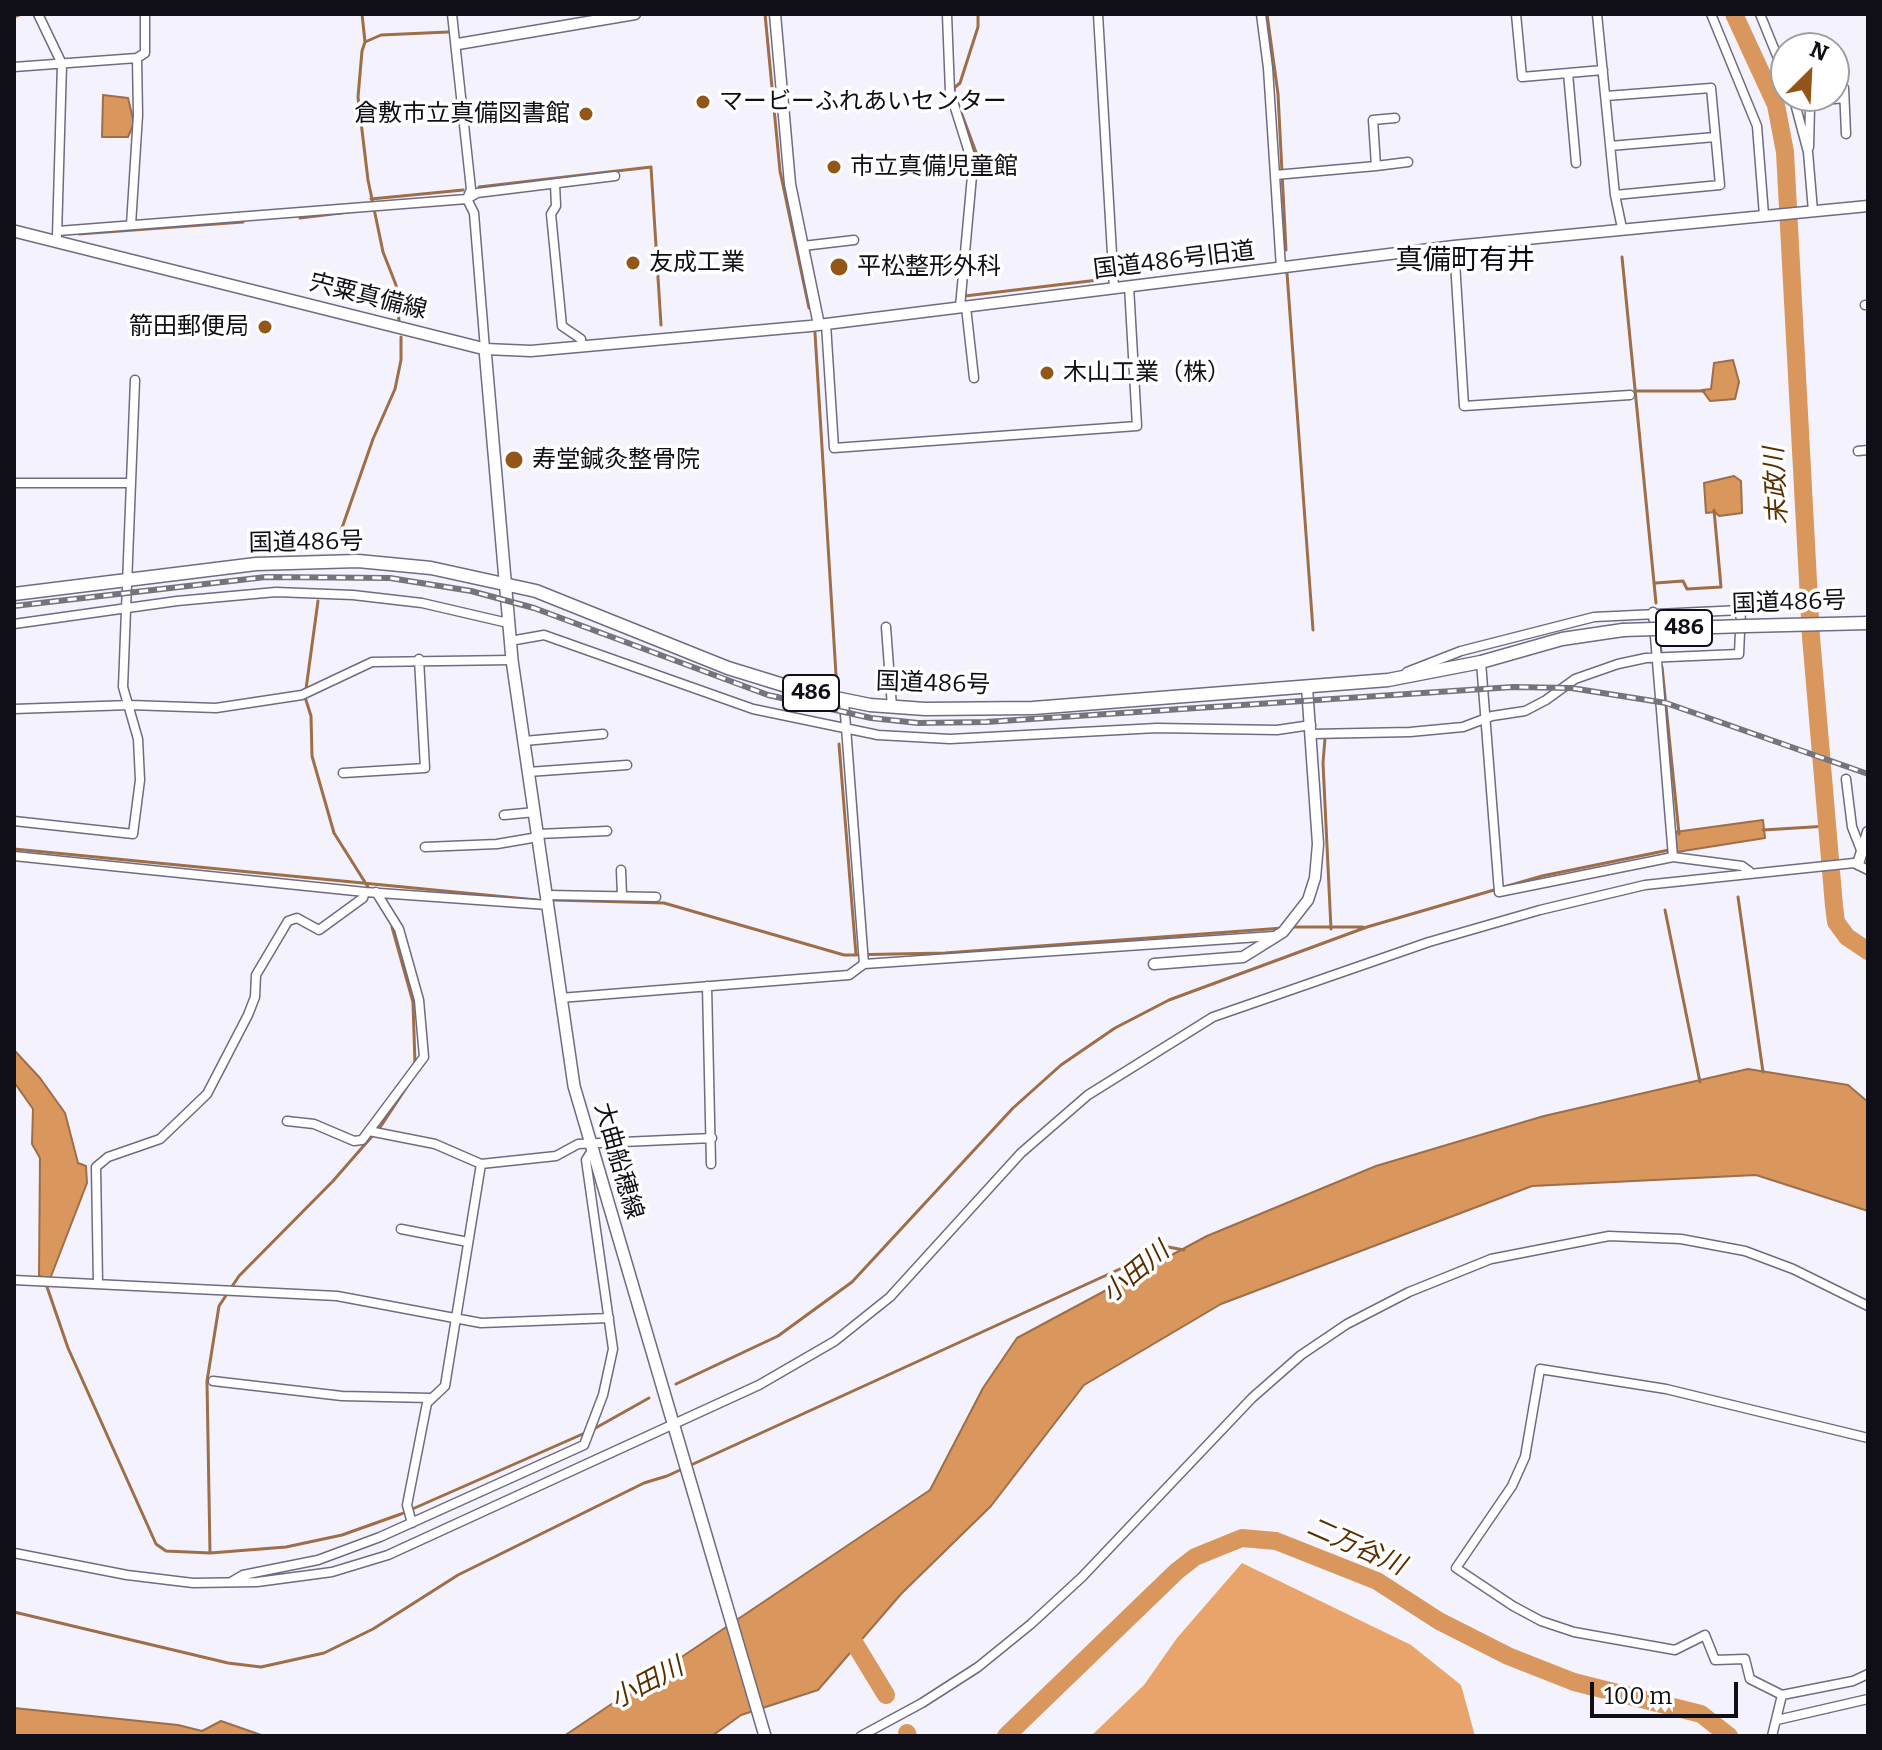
<!DOCTYPE html>
<meta charset="utf-8">
<style>
body{margin:0}
#map{position:relative;width:1882px;height:1750px;overflow:hidden;background:#f4f3fd;font-family:Bitter,serif}
canvas{display:block}
.frame{position:absolute;inset:0;border:16px solid #100e17;pointer-events:none}
.north{position:absolute;left:1770px;top:32px;width:80px;height:80px;box-sizing:border-box;background:#fff;border:2px solid #9f9fa2;border-radius:50%;rotate:24deg;font-size:22px;font-weight:700;line-height:32px;text-align:center;color:#100e17}
.north::after{content:'';display:block;margin:auto;width:28px;height:36px;background:#935618;clip-path:polygon(50% 0,100% 100%,50% 72%,0 100%)}
.scale{position:absolute;left:1590px;top:1682px;width:148px;height:36px;box-sizing:border-box;border:4px solid #100e17;border-top:0;padding-left:10px;font-size:24px;line-height:28px;white-space:nowrap;color:#100e17;-webkit-text-stroke:6px #fff;paint-order:stroke}
</style>
<div id="map">
<canvas width="1882" height="1750"></canvas>
<div class="frame"></div>
<div class="north">N</div>
<div class="scale">100 m</div>
</div>
<script>
const g = document.querySelector('canvas').getContext('2d');
g.lineJoin = 'round';
function fillPath(path, color) {
  g.fillStyle = color;
  g.fill(path, 'evenodd');
}
function shape(rows) {
  const path = new Path2D();
  for (const r of rows) {
    path.moveTo(r[0], r[1]);
    for (let i = 2; i < r.length; i += 2) path.lineTo(r[i], r[i + 1]);
  }
  return path;
}
function trace(path, color, width, dash) {
  g.strokeStyle = color;
  g.lineWidth = width;
  g.lineCap = dash ? 'butt' : 'round';
  g.setLineDash(dash || []);
  g.stroke(path);
}
function write(font, color, halo, rows, align = 'center') {
  g.font = font + ' Bitter,"Noto Sans JP",serif';
  g.lineWidth = 7;
  g.setLineDash([]);
  g.textBaseline = 'middle';
  g.strokeStyle = halo;
  g.fillStyle = color;
  for (const [text, x, y, turn = 0] of rows) {
    g.save();
    g.translate(x, y);
    g.rotate((+turn || 0) * Math.PI / 180);
    g.textAlign = isNaN(turn) ? turn : align;
    if (halo) g.strokeText(text, 0, 0);
    g.fillText(text, 0, 0);
    g.restore();
  }
}
fillPath(shape([
 [1242,1563,1411,1645,1461,1685,1475,1736,1091,1736,1144,1685,1177,1638]
]), '#e8a46a');
const water = shape([
 [103,95,128,98,134,123,128,137,102,137,103,95],
 [1733,360,1739,382,1735,399,1710,401,1702,390,1711,389,1714,363,1733,360],
 [1734,476,1741,481,1742,513,1719,516,1715,512,1706,513,1704,483,1734,476],
 [1763,820,1765,838,1677,852,1675,832,1763,820],
 [14,1050,40,1078,65,1113,78,1163,86,1166,87,1183,50,1279,39,1276,40,1158,32,1144,33,1109,14,1082,14,1050],
 [1748,1069,1848,1085,1868,1102,1868,1211,1756,1175,1532,1186,1221,1304,1084,1385,991,1506,901,1594,818,1690,741,1715,712,1736,564,1736,930,1490,983,1388,1017,1338,1207,1236,1376,1166,1544,1116,1748,1069],
 [14,1708,178,1725,202,1731,221,1721,264,1736,14,1736,14,1708]
]);
fillPath(water, '#da975d');
trace(water, '#9d6e48', 2);
trace(shape([
 [362,14,365,42],
 [765,14,780,171,809,308],
 [1267,14,1278,94,1286,250],
 [14,17,21,14],
 [955,96,954,88,960,83,978,27,978,14],
 [958,104,977,155,972,216],
 [479,187,651,167,661,325],
 [371,199,463,190],
 [300,218,349,212],
 [79,234,243,222],
 [1622,257,1656,603],
 [1287,273,1313,630],
 [965,292,965,296,1098,280],
 [399,321,396,285,383,252,368,180,358,97,362,51,365,42,381,35,448,32],
 [815,333,836,675],
 [1636,391,1704,391],
 [336,545,373,439,395,389,401,360,401,337],
 [1656,583,1683,581,1687,589,1721,587,1714,510],
 [1659,634,1661,652],
 [1662,667,1679,834],
 [306,689,318,601],
 [305,697,311,716,312,756,334,833,368,887],
 [1325,738,1323,763,1331,929],
 [839,744,856,955],
 [1763,830,1828,826],
 [14,849,537,900],
 [1738,897,1763,1072],
 [554,900,664,903,844,955,945,953,1283,928],
 [1665,910,1700,1082],
 [392,927,413,1002,415,1064],
 [1291,927,1363,927],
 [46,1284,68,1348,156,1544,166,1551,210,1553,286,1547,342,1535,401,1514,585,1433],
 [676,1384,778,1336,852,1282,1013,1108,1061,1065,1115,1028,1169,1000,1367,927,1542,876,1669,850],
 [592,1430,649,1398],
 [210,1553,207,1381,219,1306,239,1276,333,1181,381,1126,410,1082],
 [14,1612,228,1663,261,1667,324,1653,373,1629,458,1575,644,1483,667,1476,1168,1247,1184,1250]
]), '#9d6e48', 3);
trace(shape([
 [1734,14,1776,105,1785,152,1811,637,1834,906,1836,922,1847,937,1868,951],
 [844,1626,886,1695],
 [907,1733,908,1736],
 [1006,1736,1177,1571,1195,1557,1242,1538,1276,1541,1377,1581,1439,1621,1508,1656,1574,1682,1701,1714,1729,1736]
]), '#da975d', 18);
const minor = shape([
 [38,14,62,64,57,236],
 [452,14,471,189,467,199,474,213,485,349],
 [947,14,950,92,973,165,960,307],
 [1098,14,1114,288],
 [1261,14,1268,68,1281,268],
 [1516,14,1522,77,1603,70],
 [1597,14,1615,195,1622,228],
 [1711,14,1757,126,1764,215],
 [1760,14,1786,78],
 [14,67,137,58,145,53,145,14],
 [1568,73,1576,163],
 [1844,88,1846,134],
 [1606,96,1711,88,1720,185,1615,195],
 [1793,96,1808,152,1813,211],
 [1395,118,1373,120,1376,166,1408,162],
 [1610,146,1715,137],
 [1809,147,1810,107,1815,101,1844,98],
 [1275,175,1376,166],
 [555,184,556,206,551,214,562,326,581,339,582,347],
 [131,225,138,115,137,58],
 [58,231,467,199,477,193,615,176],
 [803,246,854,240],
 [1454,246,1464,406,1630,395],
 [1865,305,1868,305],
 [966,307,974,378],
 [826,324,834,448,1137,426,1129,286],
 [1858,451,1868,450],
 [14,483,130,483],
 [1653,612,1673,857],
 [14,624,177,601,276,592,353,595,422,603,508,623],
 [886,627,892,707],
 [510,641,544,635,753,709,878,735,950,739,1157,728,1277,730,1311,725],
 [1481,662,1499,892,1673,857,1742,866,1749,871],
 [844,701,864,964],
 [14,709,130,705,216,708,302,695,372,662,512,660],
 [1312,734,1410,732,1463,727,1492,716,1525,711,1546,700,1575,679,1618,664,1646,658,1739,654,1741,610,1594,617,1461,651,1407,672],
 [524,741,603,734],
 [528,772,627,765],
 [343,773,425,768,419,659],
 [1846,779,1852,827,1861,850],
 [504,815,535,812],
 [14,821,133,834,140,780,138,739,123,687,135,380],
 [538,834,607,831],
 [425,847,497,844,538,837],
 [14,856,365,892],
 [621,870,622,896],
 [547,895,656,897],
 [707,986,711,1164],
 [560,998,849,975,864,964,1274,936],
 [287,1121,314,1124,354,1141,362,1140,424,1057,419,1000,399,929,376,892],
 [369,1131,435,1144,481,1164],
 [401,1229,468,1242],
 [14,1280,337,1296,481,1323,609,1318],
 [98,1284,96,1167,108,1157,160,1139,207,1094,248,1015,255,997,256,975,288,921,297,918,319,930,363,898,365,892,548,905],
 [213,1381,342,1396,430,1398],
 [1868,1438,1666,1389,1540,1369,1525,1457,1512,1486,1456,1568,1513,1606,1541,1621,1574,1632,1675,1650,1705,1635,1715,1660,1745,1659,1750,1679,1782,1695,1853,1681,1868,1674],
 [412,1523,407,1505,427,1403,445,1386,481,1164,556,1156,578,1144,712,1138],
 [14,1553,127,1575,193,1583,257,1582,332,1572,388,1555,759,1385,835,1341,890,1297,1021,1153,1088,1095,1213,1017,1429,942,1540,910,1645,885,1854,863,1868,870],
 [231,1582,243,1575,318,1560,380,1537,584,1445,603,1395,613,1349,586,1160,591,1152],
 [1777,1720,1868,1699],
 [861,1736,922,1703,978,1667,1031,1624,1082,1577,1252,1398,1301,1355,1347,1324,1409,1292,1491,1259,1609,1236,1681,1239,1745,1251,1793,1269,1868,1306],
 [1772,1736,1782,1695]
]);
const tertiary = shape([
 [775,14,790,184,819,325],
 [458,44,635,14],
 [485,349,531,351,810,326,1454,246,1868,206],
 [1858,864,1868,832],
 [1154,964,1243,957,1283,932,1308,900,1315,878,1318,844,1307,687]
]);
const secondary = shape([
 [14,231,485,349,512,660,574,1086,765,1736]
]);
const trunk = shape([
 [14,594,256,564,358,561,431,568,536,591,728,668,806,692,870,705,925,709,1033,708,1388,680,1481,662,1562,639,1623,630],
 [1746,626,1868,623]
]);
trace(minor, '#6f6b82', 11);
trace(tertiary, '#6f6b82', 13);
trace(secondary, '#6f6b82', 14);
trace(trunk, '#6f6b82', 15);
trace(minor, '#fff', 8);
trace(tertiary, '#fff', 10);
trace(secondary, '#fff', 11);
trace(trunk, '#fff', 12);
const rail = shape([
 [14,606,266,577,390,578,471,591,534,608,768,695,871,718,918,723,986,722,1513,687,1571,688,1666,703,1868,774]
]);
trace(rail, '#75747d', 6);
trace(rail, '#fff', 3, [9]);
const trunkBridge = shape([
 [1623,630,1746,626]
]);
trace(trunkBridge, '#6f6b82', 15, []);
trace(trunkBridge, '#fff', 12);
for (const [x, y, r, color] of [
 [703,102,8,"#935618"],
 [586,114,8,"#935618"],
 [834,167,8,"#935618"],
 [633,263,8,"#935618"],
 [839,267,10,"#935618"],
 [265,327,8,"#935618"],
 [1047,373,8,"#935618"],
 [514,460,10,"#935618"]
]) {
  const dot = new Path2D();
  dot.arc(x, y, r, 0, 2 * Math.PI);
  g.fillStyle = color;
  g.fill(dot);
  trace(dot, '#fff', 3);
}
for (const [x, y, w] of [
 [1684,628,56],
 [811,693,56]
]) {
  const box = new Path2D();
  box.roundRect(x - w / 2, y - 18, w, 36, 6);
  g.fillStyle = '#fff';
  g.fill(box);
  trace(box, '#100e17', 2);
}
write('bold 22px', '#100e17', null, [
 ["486",1684,628],
 ["486",811,693]
]);
write('24px', '#100e17', '#fff', [
 ["マービーふれあいセンター",719,102],
 ["倉敷市立真備図書館",570,114,"right"],
 ["市立真備児童館",850,167],
 ["友成工業",649,263],
 ["平松整形外科",857,267],
 ["箭田郵便局",249,327,"right"],
 ["木山工業（株）",1063,373],
 ["寿堂鍼灸整骨院",532,460]
], 'left');
write('24px', '#100e17', '#fff', [
 ["国道486号旧道",1174,261,-7],
 ["宍粟真備線",368,297,14],
 ["国道486号",306,543,-1],
 ["国道486号",1789,603,-2],
 ["国道486号",933,684,2],
 ["大曲船穂線",618,1161,74]
]);
write('italic 26px', '#592e00', '#fff', [
 ["末政川",1777,486,-93],
 ["小田川",1136,1273,-40],
 ["二万谷川",1356,1547,24],
 ["小田川",647,1684,-28]
]);
write('28px', '#100e17', '#fff', [
 ["真備町有井",1465,261]
]);
</script>
